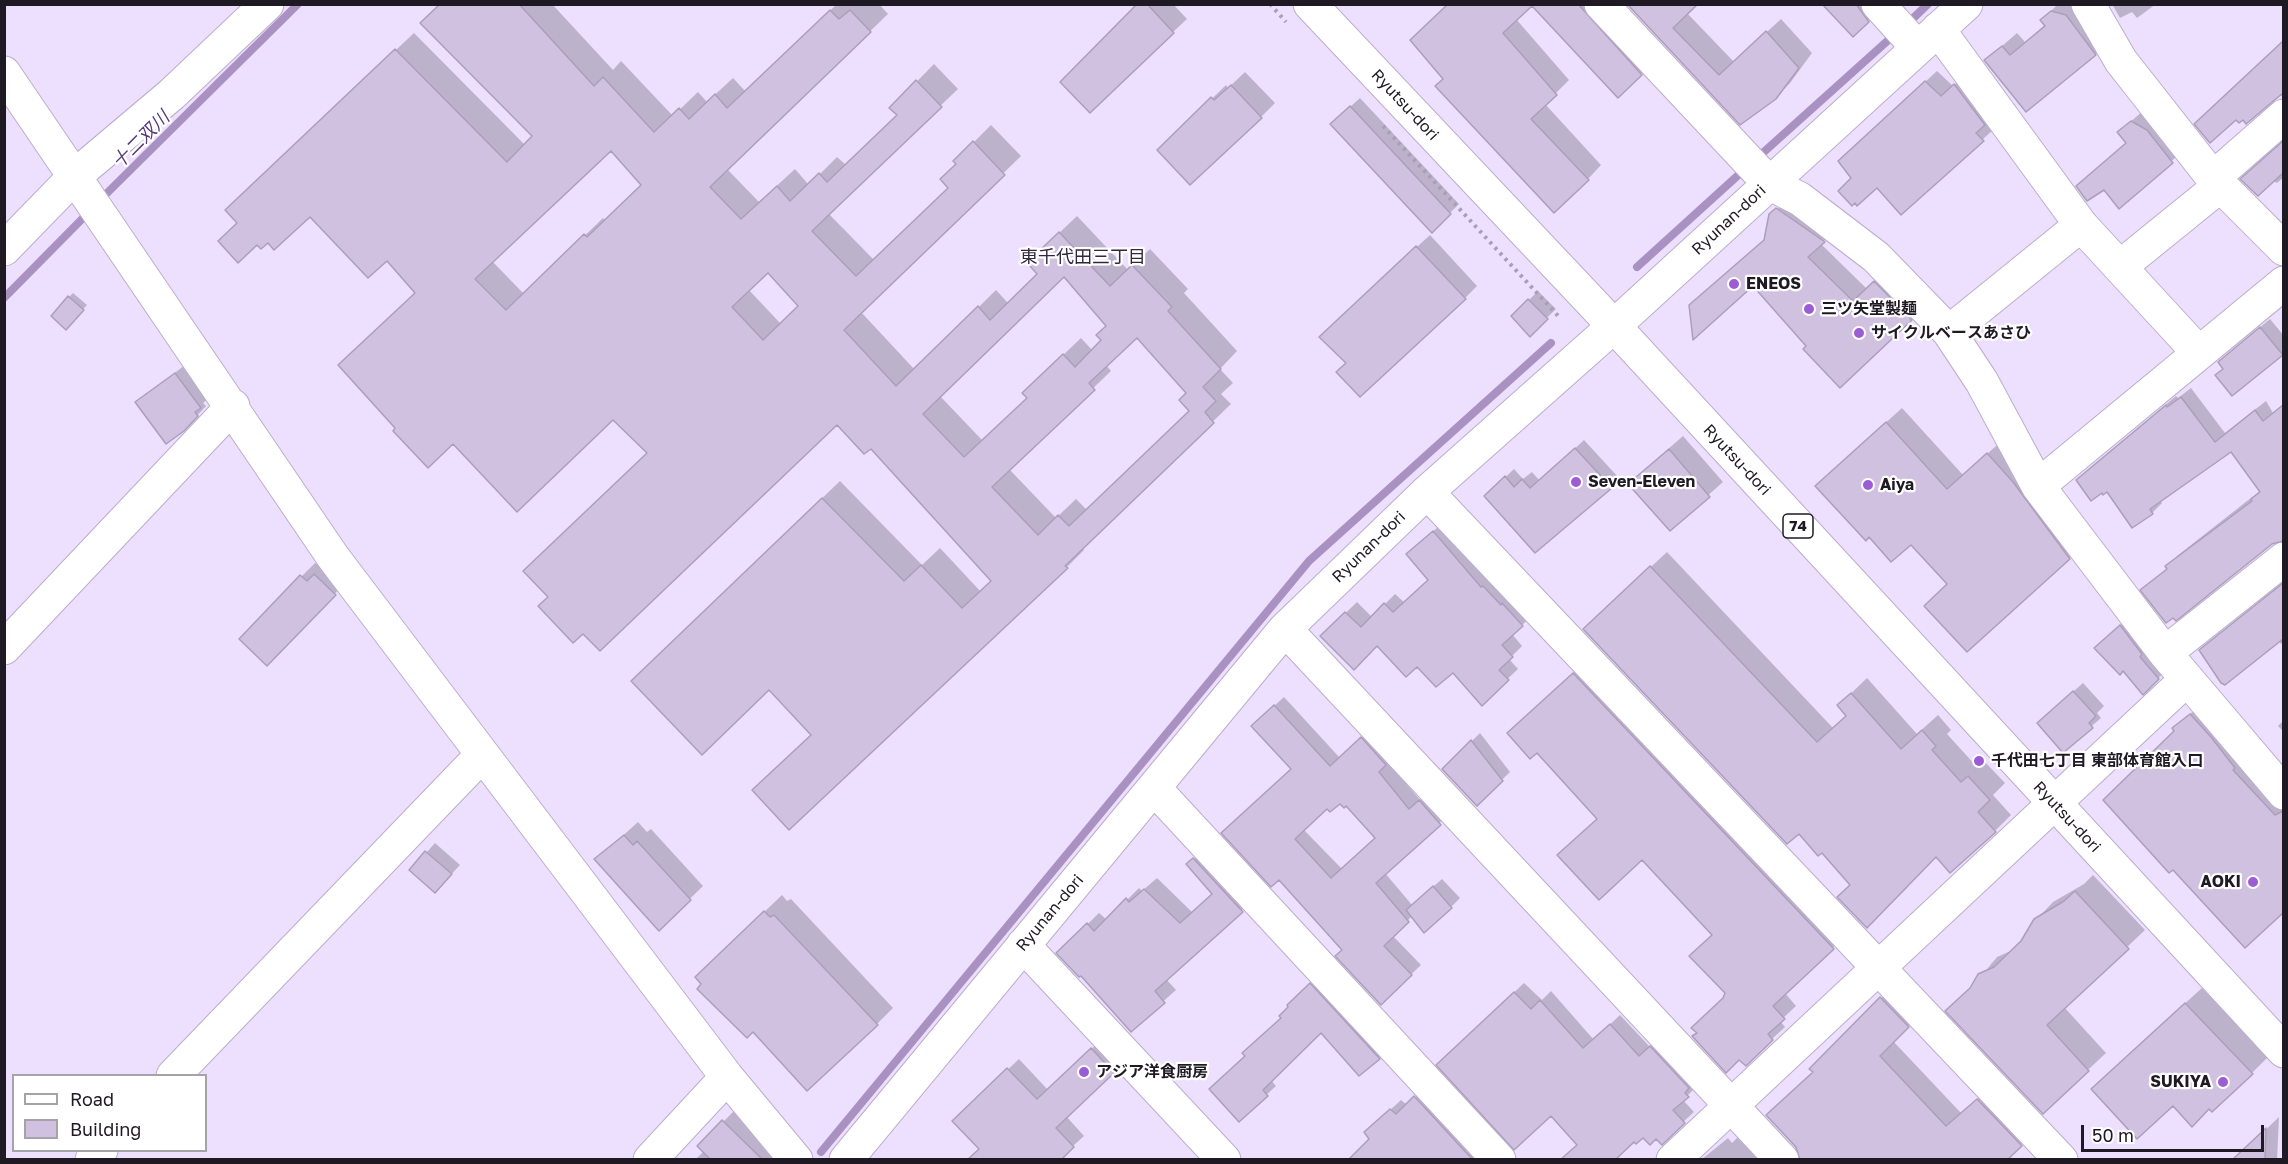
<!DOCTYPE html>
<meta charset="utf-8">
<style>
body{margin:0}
#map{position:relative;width:2288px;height:1164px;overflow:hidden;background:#eddffe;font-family:"Golos Text",sans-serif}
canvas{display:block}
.frame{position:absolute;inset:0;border:6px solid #1f1924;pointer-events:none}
.legend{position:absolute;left:12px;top:1074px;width:195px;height:78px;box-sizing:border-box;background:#fff;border:2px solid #a5a3a7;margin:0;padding:8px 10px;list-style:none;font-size:18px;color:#1f1924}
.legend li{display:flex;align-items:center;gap:12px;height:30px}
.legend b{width:30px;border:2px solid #a5a3a7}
.scale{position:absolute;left:2081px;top:1125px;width:183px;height:27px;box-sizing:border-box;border:3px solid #1f1924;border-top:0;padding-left:8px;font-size:18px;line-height:21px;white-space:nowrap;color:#1f1924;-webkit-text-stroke:4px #fff;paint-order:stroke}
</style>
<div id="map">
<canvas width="2288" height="1164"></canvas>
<div class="frame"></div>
<ul class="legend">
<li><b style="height:8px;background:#fff"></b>Road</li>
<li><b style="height:16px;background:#d0c1e0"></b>Building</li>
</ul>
<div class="scale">50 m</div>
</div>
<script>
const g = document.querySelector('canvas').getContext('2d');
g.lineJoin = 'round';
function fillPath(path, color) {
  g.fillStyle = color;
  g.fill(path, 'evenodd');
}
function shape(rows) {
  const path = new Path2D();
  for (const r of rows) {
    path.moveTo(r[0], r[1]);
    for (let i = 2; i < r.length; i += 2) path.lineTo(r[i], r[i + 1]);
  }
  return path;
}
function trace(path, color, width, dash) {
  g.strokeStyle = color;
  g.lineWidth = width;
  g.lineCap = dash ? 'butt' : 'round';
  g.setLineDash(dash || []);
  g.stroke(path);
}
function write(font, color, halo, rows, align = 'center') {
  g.font = font + ' "Golos Text","Noto Sans JP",sans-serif';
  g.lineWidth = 4.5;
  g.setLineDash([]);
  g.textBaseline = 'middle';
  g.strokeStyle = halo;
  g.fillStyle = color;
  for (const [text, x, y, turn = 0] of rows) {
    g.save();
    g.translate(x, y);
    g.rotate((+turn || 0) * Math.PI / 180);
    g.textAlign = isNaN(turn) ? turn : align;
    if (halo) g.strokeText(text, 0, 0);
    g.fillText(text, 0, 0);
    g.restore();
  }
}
fillPath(shape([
 [441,4,552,4,613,70,621,61,673,116,698,92,707,102,733,78,746,92,837,4,879,4,888,14,727,169,759,202,795,169,809,185,837,157,846,165,898,115,891,108,934,64,958,89,828,213,874,260,949,188,958,163,955,161,991,125,1021,156,861,312,915,370,996,290,1008,303,1039,273,1056,236,1077,216,1128,270,1150,249,1188,289,1184,293,1237,351,1220,369,1233,383,1221,394,1231,404,1082,548,1084,550,1067,567,812,734,769,688,650,664,840,481,922,565,940,548,981,592,993,580,871,447,837,423,550,597,648,452,613,418,453,442,397,428,416,292,387,259,310,215,268,241,239,223,244,193,414,33,525,145,535,136],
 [611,149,642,185,605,220,603,218,524,294,492,261],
 [768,271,800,306,781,324,748,289],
 [1064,275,1108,325,1103,340,1093,351,1081,338,1041,376,1028,398,982,440,939,395],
 [1137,336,1188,393,1191,410,1087,510,1076,499,1056,518,1009,469,1111,371,1106,365],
 [1139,4,1173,4,1187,19,1173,32],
 [1533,4,1603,4,1655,60,1641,74],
 [1629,4,1696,4,1687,13,1734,62,1781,19,1812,53,1790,83,1775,98,1740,123],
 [1839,4,1872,4,1877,12,1853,35],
 [2058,4,2082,4,2108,40,2095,54,1986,60,2017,33,2025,42,2046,24,2042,20],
 [2112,4,2156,4,2137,18,2132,12,2120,18],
 [1516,19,1569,80,1545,104,1601,165,1588,179,1445,79],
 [2284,42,2284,96,2279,96,2246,122,2243,118,2205,115],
 [1937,71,1953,86,1965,74,1994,129,1982,140,1877,186,1853,178,1851,150],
 [1245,72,1275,103,1261,117,1159,150,1226,85,1228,88],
 [1360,98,1459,204,1432,231,1340,116],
 [2145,109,2185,149,2120,207,2104,188,2078,186,2127,142,2119,132],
 [2284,142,2284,177,2277,183,2251,170],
 [1790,196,1837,228,1821,244,1867,289,1887,270,1923,307,1911,319,1808,346,1765,239,1771,215],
 [1430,235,1477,286,1465,298,1348,363,1333,324],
 [1538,291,1556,309,1530,334,1513,316],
 [73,293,87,305,66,328,69,297],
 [2270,319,2284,336,2284,352,2232,394,2217,375,2224,368,2229,353],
 [185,365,209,398,203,403,206,406,193,420,137,402],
 [2191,388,2225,433,2266,401,2273,413,2284,405,2284,540,2272,543,2174,616,2142,590,2168,568,2177,556,2261,490,2232,450,2160,500,2162,503,2152,513,2108,490,2088,470,2176,396,2178,398],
 [1902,408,1963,475,2003,440,2084,543,2069,558,1949,584,1911,543,1832,471],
 [1683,436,1723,482,1670,529,1644,470],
 [1584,440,1619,478,1611,487,1486,496,1514,469,1523,479,1532,472,1540,481],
 [1444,522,1533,615,1512,634,1522,646,1509,659,1518,669,1482,703,1453,671,1417,664,1377,644,1322,636,1357,602,1372,617,1395,594,1405,603,1430,580,1418,544],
 [1667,552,1833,728,1847,715,1839,705,1867,678,1917,734,1938,715,1951,730,1947,734,1977,767,1984,761,2005,783,1993,795,2011,815,1995,831,1936,855,1905,885,1907,888,1867,926,1852,885,1601,613],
 [315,563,348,580,267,664,302,576],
 [2284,582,2284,646,2278,641,2225,683,2210,667,2212,665,2201,650],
 [2128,618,2166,671,2143,692,2104,641],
 [1586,661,1846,935,1785,993,1796,1006,1780,1021,1785,1027,1772,1039,1698,1032,1726,993,1714,934,1642,857,1598,819,1522,720],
 [2083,683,2104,706,2097,713,2101,718,2063,751,2048,714],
 [1284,697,1340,758,1371,729,1387,761,1420,800,1429,792,1449,814,1385,873,1412,905,1442,879,1460,898,1451,907,1412,916,1393,936,1421,965,1381,1003,1344,950,1280,878,1293,769,1263,716],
 [1340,801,1346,804,1377,837,1342,869,1303,829,1327,807],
 [2205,701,2284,795,2284,911,2245,946,2174,728],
 [2284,720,2284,732,2278,726],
 [1480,733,1510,772,1477,804,1444,769],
 [638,822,647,832,651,829,703,886,659,929,597,859],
 [435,843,460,865,444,882,411,870],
 [1206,847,1254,899,1166,979,1176,990,1131,1030,1081,974,1058,953,1099,913,1107,920,1139,888,1142,891,1157,878,1193,913,1214,894,1188,865],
 [2093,875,2145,930,2064,1007,2106,1053,2043,1112,1973,986,1997,957,2013,950,2023,940,2036,920,2053,902,2084,884],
 [782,895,787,901,791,899,893,1008,877,1024,753,1030,703,985,713,961],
 [1319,976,1387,1049,1379,1058,1321,1031,1271,1080,1276,1086,1239,1120,1247,1056,1282,1018,1289,1005],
 [1524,983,1542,1000,1551,991,1594,1040,1620,1015,1650,1047,1660,1037,1697,1086,1683,1100,1694,1112,1661,1142,1656,1137,1644,1136,1610,1160,1578,1144,1551,1114,1448,1055],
 [1895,984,1922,1012,1893,1041,1961,1113,1992,1086,2035,1131,2021,1145,1800,1153,1768,1116,1814,1072,1812,1069],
 [2202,988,2268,1057,2252,1073,2210,1107,2173,1104,2109,1072],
 [1102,1039,1124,1061,1066,1116,1084,1136,1073,1146,981,1149,965,1110,1019,1059,1048,1090],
 [1425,1088,1492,1160,1349,1160,1371,1139,1376,1123,1401,1100,1407,1105],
 [736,1109,780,1151,771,1160,695,1160,704,1151,699,1146],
 [2279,1117,2277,1160,2234,1160],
 [1744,1131,1774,1160,1701,1160,1728,1138,1732,1143]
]), '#0003');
trace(shape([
 [1906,25,1928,4],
 [1756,159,1894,35],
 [100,200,298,4],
 [1637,267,1745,169],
 [4,298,90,211],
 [821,1152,1309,561,1551,343]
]), '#a992c1', 8);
const building = shape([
 [440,4,519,4,594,86,603,77,654,132,679,108,689,119,715,94,727,108,830,10,839,19,850,10,871,32,710,187,741,219,777,186,790,201,819,173,827,182,897,115,889,108,916,80,942,107,812,231,856,276,948,188,940,179,956,164,953,161,973,141,1005,175,844,330,896,386,978,306,990,320,1037,274,1029,265,1039,256,1037,253,1059,232,1110,286,1132,265,1172,307,1168,311,1221,369,1203,387,1216,401,1205,412,1214,423,1065,566,1068,568,789,830,752,790,811,735,769,690,702,755,631,681,822,498,904,581,921,565,962,608,991,581,871,449,864,454,837,425,600,651,583,634,573,643,538,606,548,597,523,571,647,453,613,420,517,512,453,444,428,468,393,431,395,428,338,365,415,293,387,261,368,278,310,217,274,250,268,243,261,249,257,245,238,263,218,241,237,223,225,210,395,49,507,162,532,136,420,23,440,4],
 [611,151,641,185,587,237,584,234,506,310,475,279,611,151],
 [768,273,798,306,763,340,732,307,768,273],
 [1064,277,1106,326,1096,335,1101,340,1075,367,1063,354,1022,393,1027,398,964,457,923,414,1064,277],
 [1137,338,1186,393,1179,400,1189,411,1069,526,1058,515,1038,535,992,487,1095,390,1089,383,1137,338],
 [1137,4,1147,4,1174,33,1090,113,1060,82,1137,4],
 [1448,4,1578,4,1642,75,1618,98,1532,6,1503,33,1557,95,1531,119,1589,180,1554,213,1435,86,1443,79,1410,40,1448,4],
 [1698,4,1673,28,1719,75,1766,31,1799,68,1776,99,1740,125,1628,5,1698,4],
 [1822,4,1856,4,1869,22,1853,37,1822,4],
 [2051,11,2066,15,2096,55,2026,112,1984,60,2002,46,2010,55,2045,26,2040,20,2051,11],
 [2283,41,2283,93,2246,124,2243,120,2239,123,2236,120,2210,143,2194,124,2283,41],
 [1925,81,1941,96,1954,84,1985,125,1976,133,1984,141,1901,215,1877,188,1857,206,1855,203,1852,206,1838,191,1851,178,1838,161,1925,81],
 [1231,85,1262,118,1190,185,1157,150,1211,97,1214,100,1231,85],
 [1350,106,1451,214,1432,233,1330,124,1350,106],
 [2131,121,2147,130,2173,163,2119,209,2104,190,2087,201,2076,186,2126,143,2117,132,2131,121],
 [2283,141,2283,173,2258,196,2240,179,2283,141],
 [1776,208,1825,242,1808,257,1853,301,1874,281,1912,320,1840,388,1803,349,1806,346,1753,286,1693,340,1689,305,1764,240,1769,214,1776,208],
 [1416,246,1466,299,1360,397,1336,372,1346,363,1319,337,1416,246],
 [68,296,84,310,66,330,51,316,68,296],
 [1528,299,1548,319,1530,337,1511,316,1528,299],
 [2260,327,2283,355,2232,396,2215,375,2223,369,2218,362,2260,327],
 [175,373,201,408,195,412,198,416,184,431,166,444,135,402,175,373],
 [2181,397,2215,442,2255,410,2263,421,2283,405,2283,541,2272,544,2176,621,2173,618,2166,623,2140,590,2167,569,2165,566,2252,501,2251,499,2260,492,2231,452,2150,509,2153,514,2132,528,2107,492,2103,495,2102,493,2091,501,2076,480,2166,405,2167,407,2181,397],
 [1886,422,1947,489,1987,453,2013,482,2070,559,1967,652,1924,606,1947,584,1911,545,1891,562,1869,537,1866,541,1815,486,1886,422],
 [1575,448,1612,488,1535,553,1484,496,1505,476,1514,487,1522,479,1530,488,1575,448],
 [1669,449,1710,497,1670,531,1628,484,1669,449],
 [1433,531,1481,587,1483,586,1501,605,1502,603,1523,626,1502,645,1513,657,1499,670,1509,680,1482,706,1453,673,1436,687,1417,667,1406,677,1377,646,1354,670,1320,636,1345,612,1361,627,1384,603,1393,612,1428,580,1406,554,1433,531],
 [1650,566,1817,742,1846,716,1837,705,1851,693,1901,749,1922,730,1936,746,1932,750,1961,782,1968,776,1990,800,1978,812,1996,832,1950,873,1936,857,1867,928,1837,897,1850,885,1822,853,1818,856,1799,834,1787,844,1583,629,1650,566],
 [314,574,336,595,267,666,239,639,300,575,307,581,314,574],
 [2283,583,2283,639,2225,685,2221,683,2199,650,2283,583],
 [2120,625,2142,654,2140,657,2159,679,2143,695,2123,671,2120,675,2094,648,2120,625],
 [1573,673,1834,949,1773,1006,1785,1019,1768,1034,1773,1040,1746,1066,1739,1060,1726,1073,1692,1036,1697,1033,1691,1028,1723,998,1725,993,1689,956,1712,935,1642,860,1599,900,1557,855,1597,819,1537,753,1530,759,1507,733,1573,673],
 [2073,691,2096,716,2089,723,2093,728,2063,753,2037,723,2073,691],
 [1274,705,1330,766,1361,737,1386,765,1379,772,1409,809,1419,800,1441,825,1376,883,1409,922,1384,946,1412,975,1381,1005,1335,956,1342,950,1279,880,1271,887,1221,833,1291,769,1251,726,1274,705],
 [1340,804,1344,808,1346,806,1375,838,1331,878,1295,839,1327,809,1330,812,1340,804],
 [2190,714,2211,737,2235,768,2233,770,2275,815,2283,811,2283,913,2245,948,2173,870,2169,873,2103,800,2174,731,2172,728,2190,714],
 [1471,740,1503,781,1477,806,1442,769,1471,740],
 [624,835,633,845,637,841,691,900,659,931,594,859,624,835],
 [425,851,452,874,435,893,409,870,425,851],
 [1193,858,1243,912,1155,991,1165,1003,1131,1032,1081,976,1079,977,1056,953,1087,923,1094,931,1126,898,1129,902,1144,889,1180,923,1212,894,1186,864,1193,858],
 [1433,886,1452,908,1424,933,1406,910,1433,886],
 [2075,891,2129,949,2047,1025,2089,1071,2043,1114,1945,1011,1970,988,1978,974,1994,967,2021,941,2034,919,2064,901,2075,891],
 [764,911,770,917,774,915,878,1025,807,1091,753,1032,747,1038,697,989,701,984,695,977,764,911],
 [1310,983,1380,1059,1359,1076,1321,1033,1263,1090,1268,1096,1239,1122,1209,1089,1245,1056,1242,1053,1281,1018,1279,1016,1288,1007,1287,1005,1310,983],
 [1514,992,1531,1009,1540,1000,1583,1048,1610,1024,1639,1056,1650,1046,1689,1088,1685,1093,1689,1097,1673,1110,1685,1123,1662,1145,1656,1139,1650,1145,1643,1138,1636,1144,1634,1142,1615,1160,1560,1160,1577,1145,1551,1116,1514,1150,1436,1065,1514,992],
 [1880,997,1909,1027,1880,1056,1946,1126,1977,1099,2022,1146,2007,1160,1800,1160,1796,1147,1766,1115,1813,1072,1809,1069,1880,997],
 [2185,1003,2253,1074,2212,1112,2209,1109,2192,1127,2173,1106,2137,1139,2091,1089,2185,1003],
 [1091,1048,1114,1073,1056,1128,1074,1147,1061,1160,967,1160,979,1149,952,1121,1007,1068,1037,1099,1091,1048],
 [1414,1096,1473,1160,1348,1160,1369,1139,1364,1132,1390,1109,1396,1114,1414,1096],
 [722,1120,763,1160,711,1160,697,1146,722,1120],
 [2266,1128,2265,1160,2232,1160,2266,1128]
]);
fillPath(building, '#d0c1e0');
trace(building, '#ab9ebb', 1.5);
const minor = shape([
 [1601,4,1769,183,1800,199,1876,257,1949,332,1982,382,2038,486,2165,653,2284,793],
 [1878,4,1918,48],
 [2088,4,2121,61,2213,178,2284,249],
 [1938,29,2081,225,2199,353],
 [4,73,333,557,727,1077,796,1160],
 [2213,178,2284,116],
 [4,249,76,175,172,94,267,4],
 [2121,266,2221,185],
 [1949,332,2081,225],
 [2038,486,2284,283],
 [1427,492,2061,1160],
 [1285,629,1782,1160],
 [4,648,233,406],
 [2165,653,2284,559],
 [1154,788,1499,1160],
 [1023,945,1224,1160],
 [173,1076,482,755],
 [92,1160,101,1150],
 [650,1160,727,1077],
 [846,1160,1285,629,1427,492,1614,326,1966,4],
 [1673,1160,2187,679]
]);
const major = shape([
 [1310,4,1614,326,2284,1051]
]);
trace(minor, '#bcadcb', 35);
trace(major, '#bcadcb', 35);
trace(shape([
 [1270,4,1286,22],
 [1383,126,1560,318]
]), '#a99eb6', 4, [3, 4.5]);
trace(minor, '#fff', 33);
trace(major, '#fff', 33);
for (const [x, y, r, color] of [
 [1734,284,6,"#9c5cd3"],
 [1809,309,6,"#9c5cd3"],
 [1859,333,6,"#9c5cd3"],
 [1576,482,6,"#9c5cd3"],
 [1868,485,6,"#9c5cd3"],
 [1979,761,6,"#9c5cd3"],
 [2253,882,6,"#9c5cd3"],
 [1084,1072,6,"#9c5cd3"],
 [2223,1082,6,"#9c5cd3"]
]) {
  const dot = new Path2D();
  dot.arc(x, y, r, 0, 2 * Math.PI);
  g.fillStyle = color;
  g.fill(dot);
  trace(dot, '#fff', 2);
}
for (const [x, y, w] of [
 [1798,526,30]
]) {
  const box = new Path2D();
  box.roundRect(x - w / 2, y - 12, w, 24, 4.5);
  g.fillStyle = '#fff';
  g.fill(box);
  trace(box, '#1f1924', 1.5);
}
write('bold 15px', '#1f1924', null, [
 ["74",1798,526]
]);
write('16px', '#1f1924', '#fff', [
 ["Ryutsu-dori",1405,105,47],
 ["Ryunan-dori",1729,220,-43],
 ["Ryutsu-dori",1737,460,47],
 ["Ryunan-dori",1369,547,-44],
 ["Ryutsu-dori",2067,817,47],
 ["Ryunan-dori",1050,913,-50]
]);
write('bold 16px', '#1f1924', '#fff', [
 ["ENEOS",1746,284],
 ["三ツ矢堂製麺",1821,309],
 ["サイクルベースあさひ",1871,333],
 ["Seven-Eleven",1588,482],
 ["Aiya",1880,485],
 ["千代田七丁目 東部体育館入口",1991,761],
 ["AOKI",2241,882,"right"],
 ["アジア洋食厨房",1096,1072],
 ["SUKIYA",2211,1082,"right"]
], 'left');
write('italic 18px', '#593a76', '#fff', [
 ["十二双川",141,140,-45]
]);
write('18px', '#32273e', '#fff', [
 ["東千代田三丁目",1083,257]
]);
</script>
